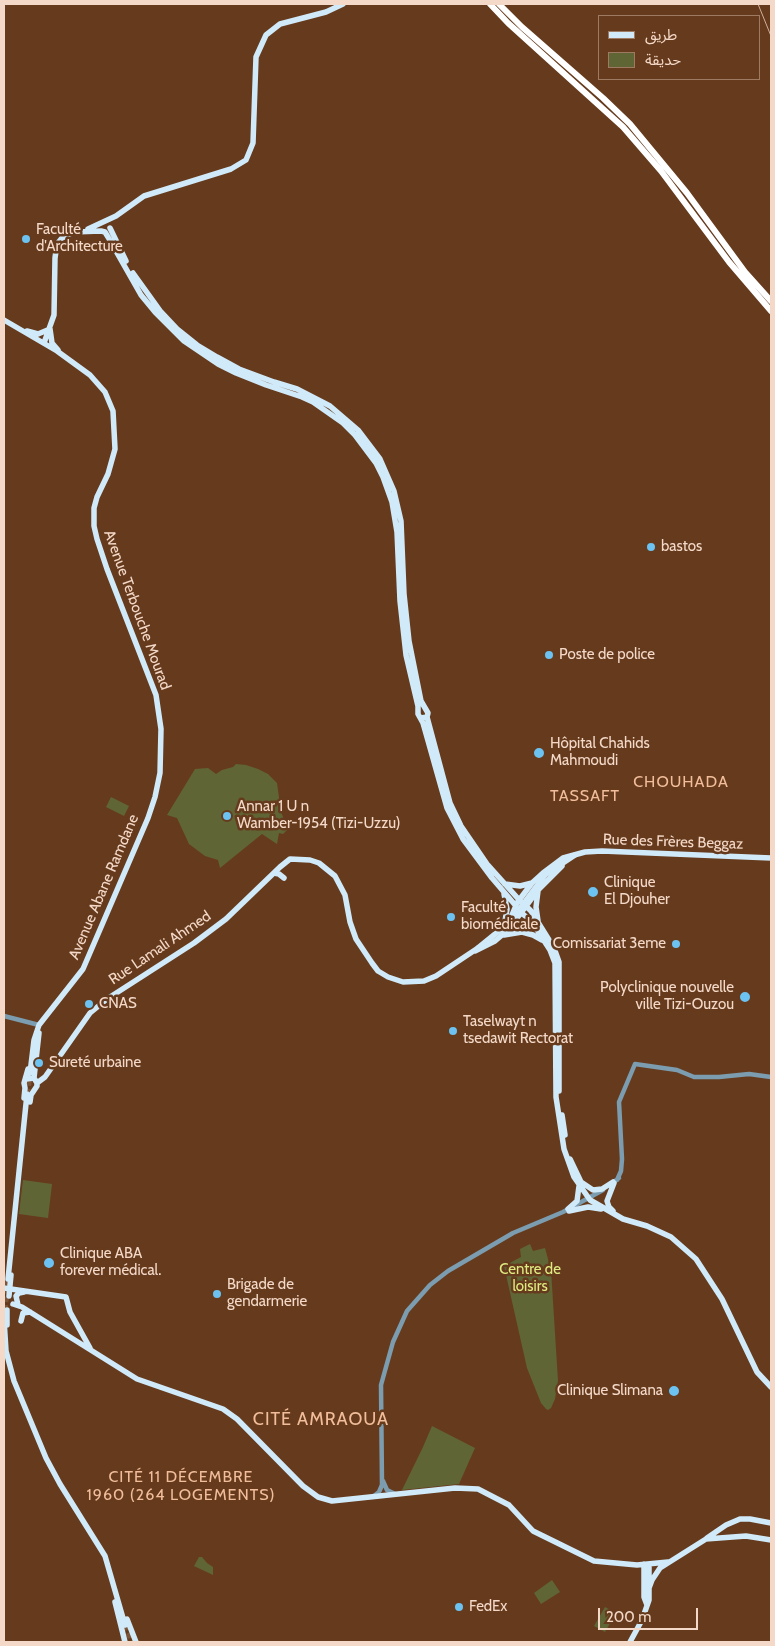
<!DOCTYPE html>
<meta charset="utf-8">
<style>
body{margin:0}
#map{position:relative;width:775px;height:1646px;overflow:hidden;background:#663b1d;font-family:Cabin,"Noto Sans Arabic",sans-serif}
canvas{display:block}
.frame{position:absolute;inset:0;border:5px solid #f4d9c9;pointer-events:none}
.legend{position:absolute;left:598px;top:15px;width:162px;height:65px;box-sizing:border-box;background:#663b1d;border:1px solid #9f7a62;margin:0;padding:6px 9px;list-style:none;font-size:15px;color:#f4d9c9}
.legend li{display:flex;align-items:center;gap:10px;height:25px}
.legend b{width:25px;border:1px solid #9f7a62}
.scale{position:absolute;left:598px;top:1608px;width:100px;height:22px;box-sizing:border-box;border:2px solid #f4d9c9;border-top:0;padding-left:6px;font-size:15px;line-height:18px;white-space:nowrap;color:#f4d9c9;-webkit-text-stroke:4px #663b1d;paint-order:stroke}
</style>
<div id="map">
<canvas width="775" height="1646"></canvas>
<div class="frame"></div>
<ul class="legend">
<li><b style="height:6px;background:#d1eafa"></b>طريق</li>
<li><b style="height:14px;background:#606536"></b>حديقة</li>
</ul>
<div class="scale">200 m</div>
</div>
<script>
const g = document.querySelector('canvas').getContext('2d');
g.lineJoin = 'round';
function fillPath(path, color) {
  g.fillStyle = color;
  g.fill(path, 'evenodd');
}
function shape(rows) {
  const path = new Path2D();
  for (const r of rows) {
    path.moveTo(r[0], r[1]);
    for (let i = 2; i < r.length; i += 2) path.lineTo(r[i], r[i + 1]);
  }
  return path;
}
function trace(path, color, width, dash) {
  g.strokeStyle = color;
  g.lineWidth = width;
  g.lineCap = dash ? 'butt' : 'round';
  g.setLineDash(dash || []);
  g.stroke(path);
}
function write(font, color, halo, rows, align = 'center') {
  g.font = font + ' Cabin,sans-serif';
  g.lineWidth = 5;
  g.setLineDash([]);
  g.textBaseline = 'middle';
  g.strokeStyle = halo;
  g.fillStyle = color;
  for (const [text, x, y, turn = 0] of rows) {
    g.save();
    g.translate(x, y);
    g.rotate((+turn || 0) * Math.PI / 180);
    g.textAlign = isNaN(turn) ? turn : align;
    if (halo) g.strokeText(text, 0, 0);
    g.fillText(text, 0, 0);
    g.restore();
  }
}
fillPath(shape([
 [236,764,246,765,258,769,268,774,277,783,281,812,288,829,283,834,279,833,277,844,262,834,220,868,218,860,205,856,189,844,177,818,167,815,195,769,208,768,216,774,222,770,233,767],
 [111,797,129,806,124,816,106,807],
 [23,1180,52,1184,48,1218,19,1214],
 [530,1244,533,1251,545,1248,551,1270,558,1381,555,1399,551,1408,548,1410,546,1409,541,1403,527,1368,504,1266,521,1257,520,1249],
 [432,1426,475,1448,459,1484,402,1490,423,1447],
 [199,1557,202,1557,207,1563,213,1567,213,1575,194,1566],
 [552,1580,560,1592,541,1604,534,1593],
 [605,1607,616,1613,605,1632,594,1626]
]), '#606536');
trace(shape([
 [27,1094,30,1075],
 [4,1319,8,1279],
 [125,1625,132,1642]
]), '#7b5337', 5.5, [5.5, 3]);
trace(shape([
 [4,1016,39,1025],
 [617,1180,621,1171,622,1159,619,1102,635,1064,677,1070,694,1077,719,1077,749,1074,771,1077],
 [611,1184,619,1178],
 [383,1481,387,1490,395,1494],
 [374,1496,379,1492,382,1485,381,1385,393,1342,407,1311,430,1285,448,1271,513,1233,563,1212,603,1190]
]), '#7c9db0', 4.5);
trace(shape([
 [110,228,126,261],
 [88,229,116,216,144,196,231,169,246,160,253,143,256,57,266,35,280,24,326,12,343,4],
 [133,273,161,312,177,329,197,345,217,357,239,369,274,382,297,389,330,406,358,430,380,459,394,491,401,521,404,594,409,641,421,701,428,713,427,717,421,718],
 [4,320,57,351,90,375,105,392,113,411,115,449,108,474,97,497,94,508,94,526,97,539,107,569,156,695,161,729,160,773,155,797,148,818,83,969,39,1025,34,1040,30,1073],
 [50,329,52,343,58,350],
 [27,331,38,334,50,329],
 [44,343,54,315,55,258,57,244,62,238,73,232,101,231,105,232,108,237,141,295,155,312,184,341,218,364,236,373,266,385,302,397,313,402,343,423,355,435,376,463,383,477,392,502,397,532,400,601,406,655,418,706,418,714,423,723,447,808,463,839,492,878,516,906],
 [427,717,450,803,461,826,487,864,522,903],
 [274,873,279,874,284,878],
 [505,884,520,886,532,883],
 [538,891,536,907,538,921],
 [504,894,507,909,505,921],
 [524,904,531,911,554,948,559,962,559,1091],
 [516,908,532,922,550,950,555,963,556,1097,564,1149,574,1177,590,1200,623,1219,647,1226,671,1237,696,1259,722,1299,757,1372,771,1387],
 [499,928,512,915,517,903,532,883,543,873,563,858,585,852,602,851,771,858],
 [504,935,522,932,533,935,542,940],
 [475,951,495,941,508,930,538,890,562,866],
 [34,1078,39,1033],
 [26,1079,34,1078,37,1083,37,1086,31,1095,30,1102],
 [37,1083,45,1077,90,1013,107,999,194,943,226,919,280,867,290,859,310,860,319,863,335,876,345,895,350,922,356,939,372,963,378,971,388,977,403,982,424,981,436,976,478,948],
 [24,1098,25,1088,24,1083,28,1069],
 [562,1115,565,1135],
 [570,1159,581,1182],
 [581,1182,593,1190,602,1189,613,1182],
 [568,1209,577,1201,579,1186],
 [569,1211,588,1207,601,1209],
 [613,1211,609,1207,607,1201,614,1183],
 [8,1279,27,1094],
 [4,1288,66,1297,70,1312,90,1348],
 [9,1296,11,1275],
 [13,1304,22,1307,137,1379,223,1409,237,1419,303,1486,318,1497,332,1501,455,1488,478,1489,509,1505,533,1531,594,1561,637,1565,668,1562],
 [18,1305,16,1296,19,1293,24,1292],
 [4,1319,6,1351,14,1381,46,1458,60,1484,105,1556,125,1625],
 [21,1321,23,1313,30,1312],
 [7,1325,7,1310],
 [707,1538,726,1525,740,1519,750,1519,771,1523],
 [644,1564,644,1597,647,1605],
 [649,1588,652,1580,660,1568,706,1539,746,1536,771,1540],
 [115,1602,125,1642],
 [127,1619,136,1642],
 [630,1642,642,1620,649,1600,649,1564]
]), '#d1eafa', 5.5);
trace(shape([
 [490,4,508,23,623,127,661,171,729,262,771,311],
 [499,4,522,27,603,98,630,124,687,193,745,272,771,301]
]), '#fff', 6);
trace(shape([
 [758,4,771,36]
]), '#cfb09c', 1);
trace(shape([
 [478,948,510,922,545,875,575,855]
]), '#d1eafa', 5.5);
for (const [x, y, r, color] of [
 [26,239,5,"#6cc3f2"],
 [651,547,5,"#6cc3f2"],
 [549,655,5,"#6cc3f2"],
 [539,753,6,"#6cc3f2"],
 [227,816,5,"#6cc3f2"],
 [593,892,6,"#6cc3f2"],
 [451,917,5,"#6cc3f2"],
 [676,944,5,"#6cc3f2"],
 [745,997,6,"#6cc3f2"],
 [89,1004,5,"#6cc3f2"],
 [453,1031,5,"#6cc3f2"],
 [39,1063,5,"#6cc3f2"],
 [49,1263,6,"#6cc3f2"],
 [217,1294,5,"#6cc3f2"],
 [674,1391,6,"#6cc3f2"],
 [459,1607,5,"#6cc3f2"]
]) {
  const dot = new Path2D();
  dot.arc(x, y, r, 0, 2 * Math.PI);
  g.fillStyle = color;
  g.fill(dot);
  trace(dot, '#663b1d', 2);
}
write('15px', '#f4d9c9', '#663b1d', [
 ["Faculté",36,230],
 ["d'Architecture",36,247],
 ["bastos",661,547],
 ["Poste de police",559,655],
 ["Hôpital Chahids",550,744],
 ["Mahmoudi",550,761],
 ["Annar 1 U n",237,807],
 ["Wamber-1954 (Tizi-Uzzu)",237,824],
 ["Clinique",604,883],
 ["El Djouher",604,900],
 ["Faculté",461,908],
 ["biomédicale",461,925],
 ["Comissariat 3eme",666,944,"right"],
 ["Polyclinique nouvelle",734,988,"right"],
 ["ville Tizi-Ouzou",734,1005,"right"],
 ["CNAS",99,1004],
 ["Taselwayt n",463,1022],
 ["tsedawit Rectorat",463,1039],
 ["Sureté urbaine",49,1063],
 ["Clinique ABA",60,1254],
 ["forever médical.",60,1271],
 ["Brigade de",227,1285],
 ["gendarmerie",227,1302],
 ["Clinique Slimana",663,1391,"right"],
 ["FedEx",469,1607]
], 'left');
write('15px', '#f4d9c9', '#663b1d', [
 ["Avenue Terbouche Mourad",137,610,70],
 ["Rue des Frères Beggaz",673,842,2],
 ["Avenue Abane Ramdane",104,887,-67],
 ["Rue Lamali Ahmed",160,948,-34]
]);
write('15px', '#dfeb80', '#663b1d', [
 ["Centre de",530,1270],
 ["loisirs",530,1287]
]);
g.letterSpacing = '1px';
write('16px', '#f1bd9b', '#663b1d', [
 ["CHOUHADA",681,782],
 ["TASSAFT",585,796],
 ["CITÉ 11 DÉCEMBRE",181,1477],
 ["1960 (264 LOGEMENTS)",181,1495]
]);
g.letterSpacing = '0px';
g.letterSpacing = '1px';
write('18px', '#f1bd9b', '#663b1d', [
 ["CITÉ AMRAOUA",321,1420]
]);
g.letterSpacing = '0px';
</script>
